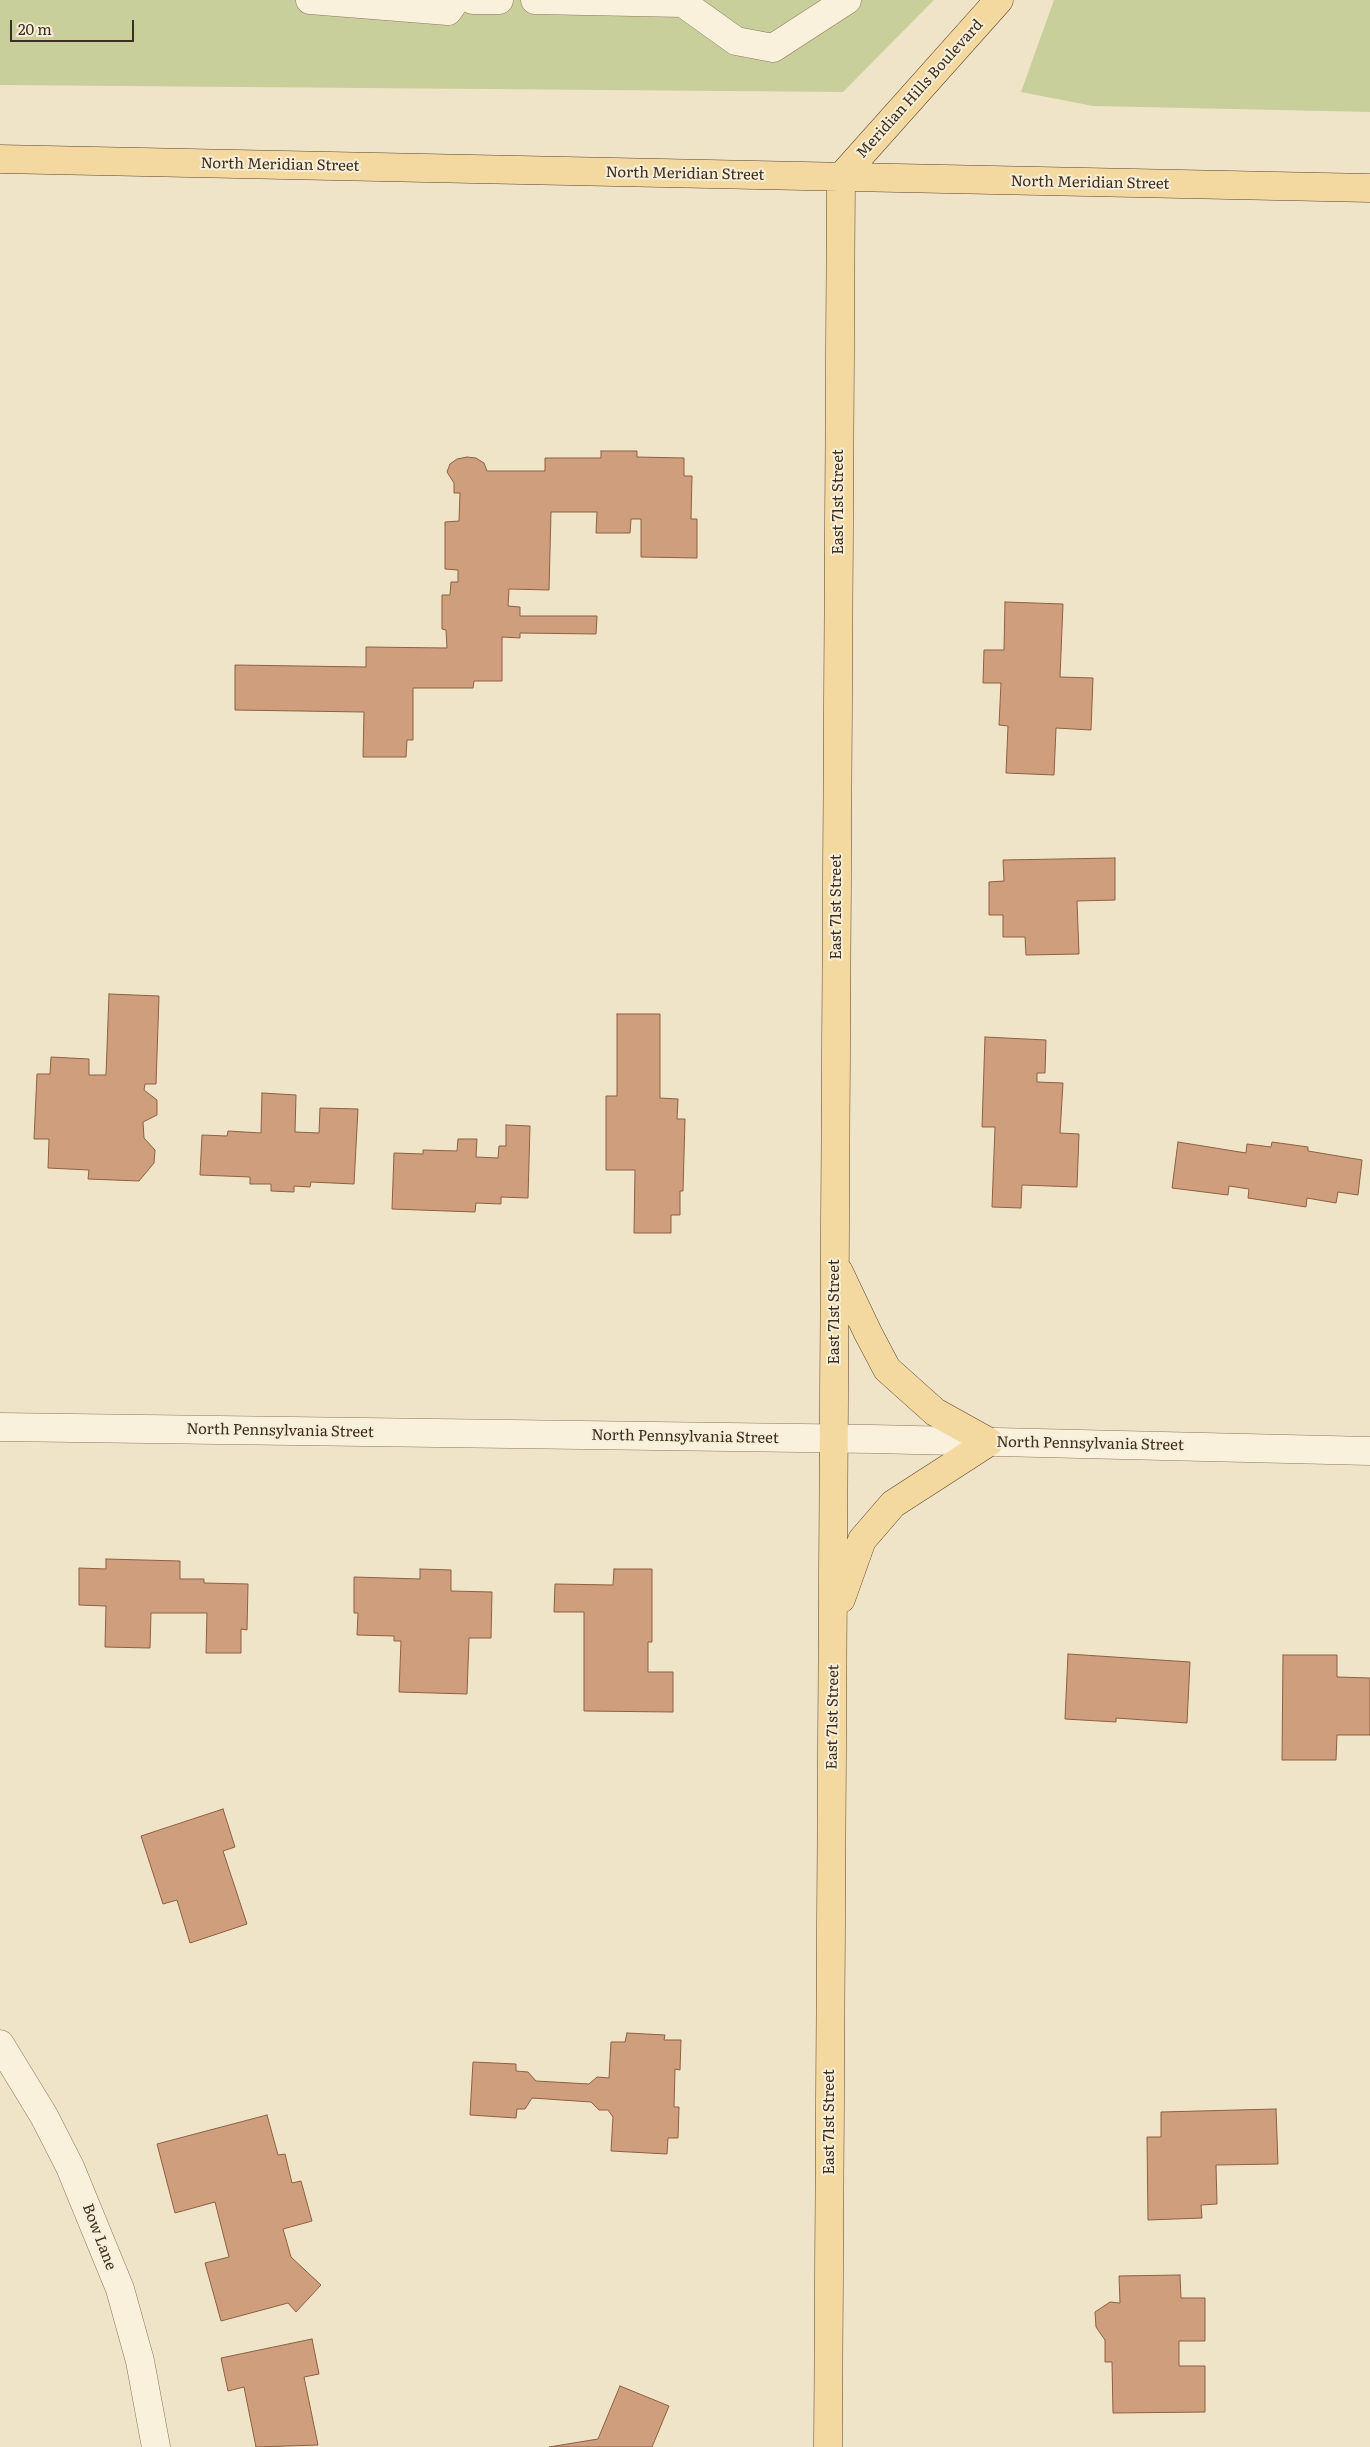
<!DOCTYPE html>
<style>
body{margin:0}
#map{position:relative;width:1370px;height:2447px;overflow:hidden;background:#f0e4c8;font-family:Literata,serif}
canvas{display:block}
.scale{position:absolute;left:10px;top:20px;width:124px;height:22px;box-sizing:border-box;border:2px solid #3d2e20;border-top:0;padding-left:6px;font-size:15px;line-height:18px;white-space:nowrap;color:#3d2e20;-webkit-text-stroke:4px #f7eed8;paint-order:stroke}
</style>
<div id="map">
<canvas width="1370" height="2447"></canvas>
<div class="scale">20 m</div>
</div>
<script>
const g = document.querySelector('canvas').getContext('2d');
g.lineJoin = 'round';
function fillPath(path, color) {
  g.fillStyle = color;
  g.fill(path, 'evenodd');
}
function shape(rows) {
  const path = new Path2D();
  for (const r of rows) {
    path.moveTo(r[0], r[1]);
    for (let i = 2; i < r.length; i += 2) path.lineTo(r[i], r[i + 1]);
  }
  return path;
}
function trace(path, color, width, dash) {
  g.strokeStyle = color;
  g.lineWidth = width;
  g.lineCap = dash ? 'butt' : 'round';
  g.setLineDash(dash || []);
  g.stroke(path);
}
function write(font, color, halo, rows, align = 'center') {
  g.font = font + ' Literata,serif';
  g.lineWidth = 4;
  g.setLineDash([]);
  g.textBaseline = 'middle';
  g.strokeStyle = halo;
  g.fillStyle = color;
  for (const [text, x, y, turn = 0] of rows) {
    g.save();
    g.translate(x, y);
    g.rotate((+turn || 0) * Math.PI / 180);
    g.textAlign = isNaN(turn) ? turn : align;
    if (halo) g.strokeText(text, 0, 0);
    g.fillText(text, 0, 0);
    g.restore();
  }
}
fillPath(shape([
 [0,0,934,0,843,92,0,85],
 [1054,0,1370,0,1370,112,1093,106,1021,92]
]), '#c9cf9b');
const building = shape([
 [601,451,637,451,637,457,684,458,684,476,692,476,691,519,697,519,697,558,641,557,641,519,631,519,630,533,596,533,597,512,551,512,549,590,509,589,508,606,520,607,520,616,597,616,596,634,520,633,520,638,502,637,502,681,474,681,473,688,413,688,413,740,407,740,406,757,363,757,364,712,235,710,235,665,366,667,366,647,447,648,446,630,442,629,442,595,450,595,451,582,458,582,458,570,445,569,445,522,459,521,460,493,454,493,454,483,447,472,450,464,457,459,467,457,476,458,484,463,487,471,545,471,545,458,601,458,601,451],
 [1005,602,1063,604,1060,677,1093,678,1091,730,1056,728,1054,775,1006,773,1008,726,999,725,1001,683,983,683,984,650,1004,650,1005,602],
 [1115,858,1115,900,1077,901,1079,954,1026,955,1025,937,1003,937,1003,915,989,915,989,882,1004,881,1003,860,1115,858],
 [109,994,159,996,156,1084,145,1084,144,1090,157,1100,157,1115,143,1122,144,1138,155,1150,154,1163,139,1181,88,1179,89,1170,48,1168,49,1139,34,1139,37,1074,50,1074,51,1057,89,1059,89,1075,106,1075,109,994],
 [617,1014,660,1014,660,1098,678,1099,677,1119,685,1119,683,1191,680,1191,680,1215,671,1215,671,1233,634,1233,635,1170,606,1170,606,1096,617,1096,617,1014],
 [985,1037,1046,1040,1045,1073,1037,1073,1037,1082,1063,1083,1060,1133,1079,1134,1077,1187,1022,1185,1021,1208,992,1207,995,1127,982,1127,985,1037],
 [262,1093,296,1095,295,1132,319,1133,320,1108,358,1109,354,1184,311,1182,310,1187,294,1186,294,1192,271,1191,271,1184,250,1184,250,1177,200,1175,202,1135,227,1136,228,1131,261,1133,262,1093],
 [506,1125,530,1126,528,1198,501,1197,501,1204,476,1203,475,1212,392,1209,394,1153,423,1154,423,1150,457,1151,458,1139,477,1139,476,1157,498,1158,499,1146,506,1146,506,1125],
 [1178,1142,1246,1153,1247,1144,1271,1147,1272,1142,1308,1147,1308,1151,1362,1160,1358,1195,1338,1192,1336,1203,1307,1198,1306,1207,1248,1198,1249,1189,1229,1186,1228,1195,1172,1188,1178,1142],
 [106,1559,180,1561,180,1579,204,1579,204,1583,248,1584,247,1630,241,1629,241,1653,206,1653,207,1613,151,1613,150,1648,105,1647,106,1606,79,1605,79,1568,106,1569,106,1559],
 [420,1569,451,1570,451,1591,492,1592,491,1638,469,1638,467,1694,399,1692,401,1641,394,1641,394,1636,357,1635,358,1613,354,1613,354,1577,420,1579,420,1569],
 [614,1569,652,1569,652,1642,648,1642,648,1672,673,1672,673,1712,584,1711,584,1612,554,1612,555,1584,613,1585,614,1569],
 [1068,1654,1190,1662,1187,1723,1116,1718,1116,1722,1065,1719,1068,1654],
 [1283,1655,1337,1655,1337,1677,1370,1678,1370,1735,1337,1735,1336,1760,1282,1760,1283,1655],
 [223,1809,235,1847,223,1851,247,1924,190,1943,177,1900,163,1904,141,1836,223,1809],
 [627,2033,665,2035,664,2040,681,2040,680,2070,675,2069,674,2107,679,2107,678,2138,668,2138,667,2154,611,2151,613,2117,608,2110,599,2110,591,2102,532,2098,525,2109,517,2109,516,2118,470,2115,473,2062,516,2064,516,2071,528,2072,536,2081,589,2084,597,2077,609,2078,611,2042,625,2042,627,2033],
 [1276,2109,1278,2164,1216,2165,1217,2204,1201,2205,1202,2218,1148,2220,1147,2137,1161,2137,1161,2112,1276,2109],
 [267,2115,278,2155,285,2154,292,2183,301,2181,312,2221,283,2229,291,2257,321,2285,296,2312,288,2303,221,2321,205,2263,229,2257,215,2202,175,2213,157,2144,267,2115],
 [1180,2275,1181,2298,1205,2298,1205,2341,1179,2341,1179,2366,1205,2366,1205,2412,1113,2413,1112,2362,1105,2362,1105,2340,1096,2327,1095,2312,1110,2302,1120,2303,1119,2276,1180,2275],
 [312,2339,319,2374,304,2377,318,2445,256,2447,244,2387,228,2391,221,2358,312,2339],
 [620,2386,669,2406,652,2447,549,2447,598,2439,620,2386]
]);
fillPath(building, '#cf9f7d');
trace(building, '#8d5f41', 1);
const minor = shape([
 [310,0,448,11,456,0],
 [473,0,499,0],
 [535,0,683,3,736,41,773,48,847,0],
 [0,1427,873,1439,1370,1451],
 [0,2044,44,2116,70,2167,120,2289,140,2361,156,2447]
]);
const major = shape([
 [0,159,1370,188],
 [841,177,999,0],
 [839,1272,868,1333,887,1369,935,1412,989,1442,893,1504,862,1540,841,1599],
 [828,2447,841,177]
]);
trace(minor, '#8d765c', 29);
trace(major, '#5b4430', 29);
trace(minor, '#faf1dc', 28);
trace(major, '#f3d9a0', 28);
write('15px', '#3d2e20', '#f7eed8', [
 ["Meridian Hills Boulevard",920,89,-48],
 ["North Meridian Street",280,165,1],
 ["North Meridian Street",685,174,1],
 ["North Meridian Street",1090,183,1],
 ["East 71st Street",839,502,-90],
 ["East 71st Street",837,907,-90],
 ["East 71st Street",835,1312,-90],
 ["North Pennsylvania Street",280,1431,1],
 ["North Pennsylvania Street",685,1437,1],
 ["North Pennsylvania Street",1090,1444,1],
 ["East 71st Street",833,1717,-89],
 ["East 71st Street",830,2122,-90],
 ["Bow Lane",99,2237,69]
]);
</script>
